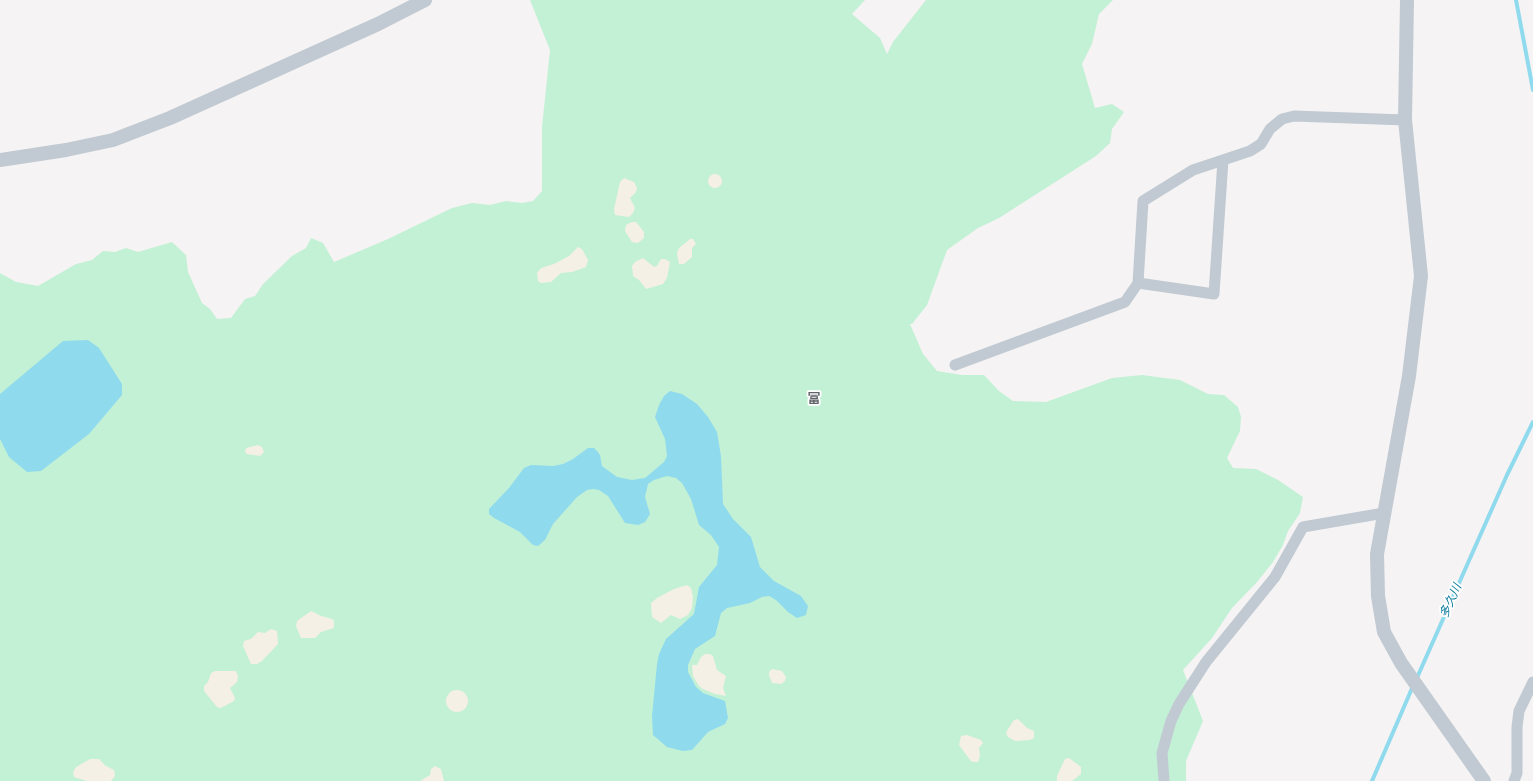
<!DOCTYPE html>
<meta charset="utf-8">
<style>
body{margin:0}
canvas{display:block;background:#f5f3f3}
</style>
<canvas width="1533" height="781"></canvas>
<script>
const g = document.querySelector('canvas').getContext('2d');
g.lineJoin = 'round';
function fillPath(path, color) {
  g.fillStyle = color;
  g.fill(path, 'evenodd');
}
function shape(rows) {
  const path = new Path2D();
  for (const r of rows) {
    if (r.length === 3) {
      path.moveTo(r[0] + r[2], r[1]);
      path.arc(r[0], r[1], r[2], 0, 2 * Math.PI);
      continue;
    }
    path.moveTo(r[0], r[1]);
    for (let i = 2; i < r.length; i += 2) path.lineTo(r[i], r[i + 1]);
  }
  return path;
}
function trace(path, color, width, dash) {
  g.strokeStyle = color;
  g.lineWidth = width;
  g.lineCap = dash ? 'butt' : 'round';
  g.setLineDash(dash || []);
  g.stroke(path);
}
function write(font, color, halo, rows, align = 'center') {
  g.font = font + ' "Noto Sans","Noto Sans JP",sans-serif';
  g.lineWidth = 3.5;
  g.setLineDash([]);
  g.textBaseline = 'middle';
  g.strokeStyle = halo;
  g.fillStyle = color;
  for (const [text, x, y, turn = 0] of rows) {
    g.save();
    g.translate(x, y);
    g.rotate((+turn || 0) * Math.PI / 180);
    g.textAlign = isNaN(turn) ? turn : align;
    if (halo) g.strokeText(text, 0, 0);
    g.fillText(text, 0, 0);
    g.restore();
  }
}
fillPath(shape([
 [530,0,865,0,852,14,880,38,887,54,893,42,926,0,1113,0,1099,14,1092,44,1082,64,1095,108,1112,104,1124,112,1112,129,1110,143,1096,156,999,218,978,228,947,250,927,305,912,324,910,324,923,354,937,371,962,375,984,375,999,391,1013,401,1046,402,1112,378,1142,375,1180,380,1208,394,1224,395,1238,407,1241,417,1240,431,1227,458,1233,468,1256,469,1278,480,1303,497,1300,513,1288,531,1283,545,1273,562,1257,582,1232,608,1212,638,1183,670,1203,721,1186,761,1186,781,0,781,0,273,16,282,38,286,76,264,92,260,103,251,115,252,126,248,138,252,172,242,186,255,188,272,202,303,210,309,217,319,231,318,245,299,255,296,263,284,292,256,306,248,311,238,323,243,334,262,388,239,452,208,472,203,490,205,506,201,522,203,533,201,542,191,542,127,550,50]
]), '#c3f1d5');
fillPath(shape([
 [715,181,7],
 [624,178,634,182,637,188,636,192,630,198,635,208,633,213,629,217,615,215,614,209,620,182],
 [632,222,636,222,644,232,644,238,638,243,632,242,625,231,626,225],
 [690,239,693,239,696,244,692,248,692,257,684,264,679,264,677,253,679,248],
 [578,247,582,249,588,260,586,267,572,272,561,273,551,282,541,283,538,281,537,273,541,268,554,264,569,256],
 [643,258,654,267,657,266,661,259,665,259,670,262,667,278,663,284,646,289,639,280,633,276,632,266,635,262],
 [258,445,262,447,264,452,260,456,247,454,245,452,246,448],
 [687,585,691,588,693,597,692,608,688,615,680,619,671,615,661,623,652,617,651,603,657,598,674,589],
 [311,611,321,616,332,619,334,621,334,628,321,632,315,638,301,638,296,626,297,621],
 [271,629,277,631,278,644,262,661,257,664,251,664,243,646,244,641,251,639,258,632,265,633],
 [705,654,710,654,713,656,717,670,726,676,723,688,726,696,715,694,703,689,699,686,693,676,692,665,697,665,701,657],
 [772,669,782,671,786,677,785,681,781,684,772,683,769,675,769,672],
 [215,671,236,671,238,676,237,682,230,688,235,698,234,701,221,708,217,707,204,691,204,686,208,682,211,673],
 [457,701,11],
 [1018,719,1027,728,1034,731,1034,738,1030,740,1015,741,1008,737,1006,733,1008,729,1014,720],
 [967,735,981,740,983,743,979,748,980,756,978,762,973,762,970,760,959,745,961,736],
 [1069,758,1081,767,1081,774,1072,781,1057,781,1057,776,1065,759],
 [90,759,99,759,106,766,114,770,115,776,111,781,87,781,74,777,73,772,76,767],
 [435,766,441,769,444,781,420,781,430,775,431,769]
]), '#f5f0e5');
fillPath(shape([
 [88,340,99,348,122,384,122,395,89,434,41,471,27,472,9,457,0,439,0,394,63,341],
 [670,391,682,394,697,404,708,417,717,432,721,456,723,504,733,519,751,537,760,567,774,581,801,596,808,606,806,615,797,618,788,612,776,600,769,596,762,597,750,603,727,608,721,613,715,636,695,649,688,665,688,672,696,687,703,693,725,701,728,718,725,724,708,732,692,750,683,751,667,747,653,735,652,716,657,664,659,654,666,639,694,614,699,587,717,565,719,547,711,535,699,525,691,499,682,483,676,478,667,476,654,480,648,484,645,497,650,514,645,522,638,525,625,523,608,496,599,490,593,489,587,490,577,497,553,524,545,540,538,546,533,545,520,532,494,518,489,514,489,509,509,488,524,468,531,465,553,466,563,464,573,459,588,448,594,448,597,451,600,455,602,466,617,477,632,480,645,478,664,462,667,456,665,439,655,417,659,405,664,396]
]), '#90daee');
trace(shape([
 [1516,0,1533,90],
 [1416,680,1507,475,1533,422],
 [1372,781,1413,686]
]), '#90daee', 4);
trace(shape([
 [1223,160,1214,294,1138,283,1143,201,1193,170,1250,151,1261,144,1270,129,1282,119,1294,116,1405,120],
 [955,365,1125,302,1138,283],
 [1164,781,1162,753,1171,721,1179,704,1206,662,1275,577,1303,527,1384,513],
 [1514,781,1517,773,1517,727,1519,711,1533,682]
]), '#c1cad2', 11);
trace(shape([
 [1407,0,1405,120,1421,276,1409,376,1377,554,1378,596,1384,632,1401,663,1484,781],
 [0,160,66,150,113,140,170,118,378,24,425,0]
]), '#c1cad2', 14);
write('italic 12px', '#0c7c9b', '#fff', [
 ["多久川",1451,601,-66]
]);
write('bold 13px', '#5f6368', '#fff', [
 ["富",814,399]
]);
</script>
